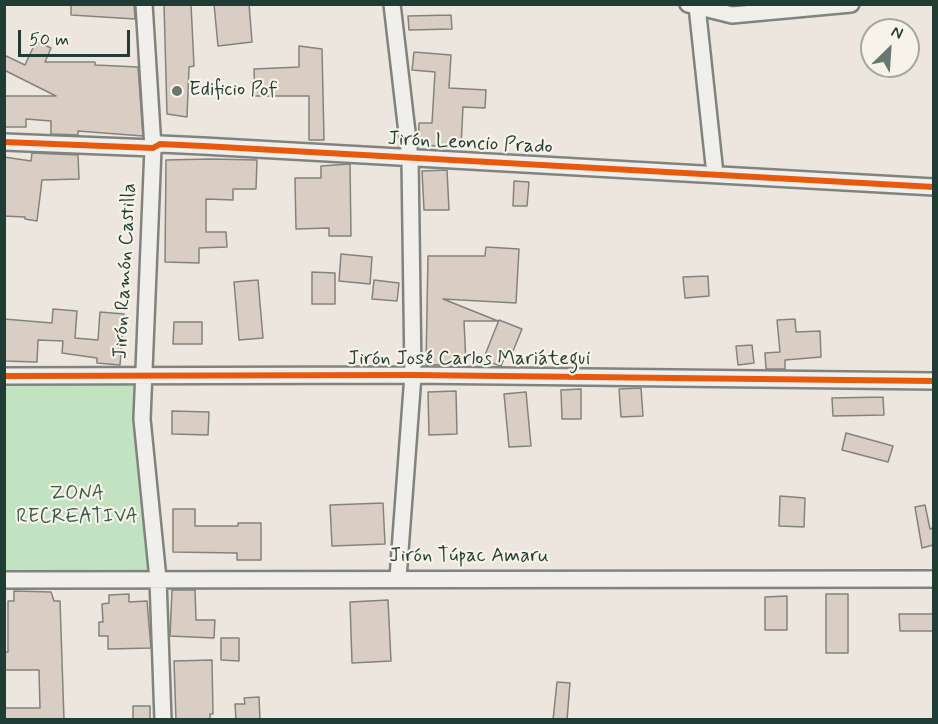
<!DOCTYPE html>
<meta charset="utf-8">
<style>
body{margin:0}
#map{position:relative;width:938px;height:724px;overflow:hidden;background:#ede6de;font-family:Mynerve,sans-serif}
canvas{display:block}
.frame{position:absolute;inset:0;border:6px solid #1f3d34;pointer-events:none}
.north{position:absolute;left:860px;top:18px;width:60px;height:60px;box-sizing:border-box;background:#f7f3e8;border:2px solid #a1aaa0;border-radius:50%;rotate:25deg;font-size:16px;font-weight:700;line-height:24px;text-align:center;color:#1f3d34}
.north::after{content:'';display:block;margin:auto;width:21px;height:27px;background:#677870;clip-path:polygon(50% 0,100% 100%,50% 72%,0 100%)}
.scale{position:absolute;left:18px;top:30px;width:112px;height:27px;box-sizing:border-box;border:3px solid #1f3d34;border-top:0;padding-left:8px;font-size:18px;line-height:21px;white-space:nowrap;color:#1f3d34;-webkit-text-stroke:4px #f7f3e8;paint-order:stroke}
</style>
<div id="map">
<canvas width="938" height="724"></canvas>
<div class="frame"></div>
<div class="north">N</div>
<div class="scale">50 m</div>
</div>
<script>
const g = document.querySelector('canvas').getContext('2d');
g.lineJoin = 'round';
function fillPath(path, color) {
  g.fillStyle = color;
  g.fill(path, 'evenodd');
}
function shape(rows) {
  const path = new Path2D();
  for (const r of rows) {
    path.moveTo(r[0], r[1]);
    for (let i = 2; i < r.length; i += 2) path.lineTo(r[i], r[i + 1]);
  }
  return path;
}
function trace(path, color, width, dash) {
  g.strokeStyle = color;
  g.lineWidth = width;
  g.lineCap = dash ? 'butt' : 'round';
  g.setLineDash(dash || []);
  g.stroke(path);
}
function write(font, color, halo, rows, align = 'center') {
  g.font = font + ' Mynerve,sans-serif';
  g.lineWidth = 4.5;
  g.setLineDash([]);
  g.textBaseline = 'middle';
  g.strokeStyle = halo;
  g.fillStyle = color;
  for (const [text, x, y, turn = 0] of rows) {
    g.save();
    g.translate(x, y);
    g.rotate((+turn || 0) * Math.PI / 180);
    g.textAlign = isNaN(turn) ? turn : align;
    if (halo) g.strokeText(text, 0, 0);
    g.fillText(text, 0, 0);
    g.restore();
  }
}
fillPath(shape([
 [134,375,158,579,5,580,4,376]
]), '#c2e3c2');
const building = shape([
 [71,4,134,4,135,19,71,15,71,4],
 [164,4,191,4,194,66,189,67,187,117,167,114,164,4],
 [214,4,249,4,252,42,218,46,214,4],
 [451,15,452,29,409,30,408,16,451,15],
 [36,41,51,48,45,62,95,62,95,65,138,67,143,136,78,131,78,135,51,134,51,121,26,119,26,127,4,127,4,96,56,96,4,70,4,55,25,65,36,41],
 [299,46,322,49,324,140,309,140,309,96,255,96,254,69,299,67,299,46],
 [414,52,451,55,449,88,486,90,485,108,463,107,461,147,418,145,419,123,432,123,435,72,412,70,414,52],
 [32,153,78,155,79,179,42,180,37,221,25,219,25,217,4,216,4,157,31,161,32,153],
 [211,159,257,160,256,189,233,189,233,200,206,199,206,232,226,232,227,247,199,248,199,263,165,262,166,160,211,159],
 [350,164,351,236,329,236,329,228,296,229,295,178,321,178,321,166,350,164],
 [447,170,449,210,424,210,422,171,447,170],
 [514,181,529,182,527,206,513,206,514,181],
 [486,247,519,249,516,303,443,299,498,321,464,321,466,364,426,365,428,256,485,256,486,247],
 [341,254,372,257,370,284,339,281,341,254],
 [312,272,335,273,335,304,312,304,312,272],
 [708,276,709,296,685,298,683,277,708,276],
 [258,280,263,338,239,340,234,282,258,280],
 [374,280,399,283,397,301,372,299,374,280],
 [53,309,77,311,75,338,98,340,100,312,124,314,120,365,97,363,97,358,62,353,63,341,38,340,37,362,4,361,4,319,52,323,53,309],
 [795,319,796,332,820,331,821,357,785,360,785,369,766,369,765,353,780,352,777,320,795,319],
 [499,320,522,329,513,351,508,349,501,366,483,360,499,320],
 [174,322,202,322,202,344,173,344,174,322],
 [752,345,754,363,738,365,736,346,752,345],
 [641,388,643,416,621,417,619,389,641,388],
 [581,389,581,419,562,419,561,390,581,389],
 [456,391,457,434,429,435,428,392,456,391],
 [526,392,531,446,509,447,504,394,526,392],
 [883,397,884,415,833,416,832,398,883,397],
 [172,411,209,412,208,435,172,434,172,411],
 [846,433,893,446,888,462,842,450,846,433],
 [780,496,805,498,804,527,779,526,780,496],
 [383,503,385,544,332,546,330,505,383,503],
 [925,505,930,529,933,528,933,545,922,548,915,507,925,505],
 [173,509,195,509,195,526,238,526,238,523,261,523,261,560,237,560,237,553,173,552,173,509],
 [172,590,195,590,196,620,215,620,214,638,170,636,172,590],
 [14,591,51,592,54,601,60,601,64,720,4,720,4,708,40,708,39,670,4,670,4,652,8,652,8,601,14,601,14,591],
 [129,594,129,602,147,601,151,648,108,649,108,636,99,636,99,622,103,622,102,604,109,603,109,595,129,594],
 [826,594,848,594,848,653,826,653,826,594],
 [787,596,787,630,765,630,765,597,787,596],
 [388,600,391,661,352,663,350,602,388,600],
 [899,614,933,614,933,631,900,631,899,614],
 [221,638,239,638,239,661,221,660,221,638],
 [212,660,213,714,210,714,210,720,176,720,174,661,212,660],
 [557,682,570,683,567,720,553,720,557,682],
 [259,697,260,720,236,720,235,704,245,704,244,698,259,697],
 [133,706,150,706,150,720,133,720,133,706]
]);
fillPath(building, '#dacec4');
trace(building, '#81847e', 1.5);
const minor = shape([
 [144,4,153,148,142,419,158,579,163,720],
 [392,4,410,158,413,375,398,578],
 [688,4,732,15,851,4],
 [697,6,715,174],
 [4,142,153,148,160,144,203,146,934,187],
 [4,376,413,375,934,381],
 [4,580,934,579]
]);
trace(minor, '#81847e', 20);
trace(minor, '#f1efeb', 15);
trace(shape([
 [4,142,153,148,160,144,203,146,934,187],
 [4,376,413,375,934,381]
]), '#e8590c', 6);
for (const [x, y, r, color] of [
 [177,91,6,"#677870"]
]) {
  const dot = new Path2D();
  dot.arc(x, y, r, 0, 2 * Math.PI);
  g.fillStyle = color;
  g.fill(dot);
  trace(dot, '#f7f3e8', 2);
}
write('20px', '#1f3d34', '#f7f3e8', [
 ["Edificio Pof",189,91]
], 'left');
write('20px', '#1f3d34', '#f7f3e8', [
 ["Jirón Leoncio Prado",470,144,3],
 ["Jirón Ramón Castilla",126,271,-87],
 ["Jirón José Carlos Mariátegui",469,360],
 ["Jirón Túpac Amaru",469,557]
]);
write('20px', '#395e4c', '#f7f3e8', [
 ["ZONA",77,495],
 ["RECREATIVA",77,518]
]);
</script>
